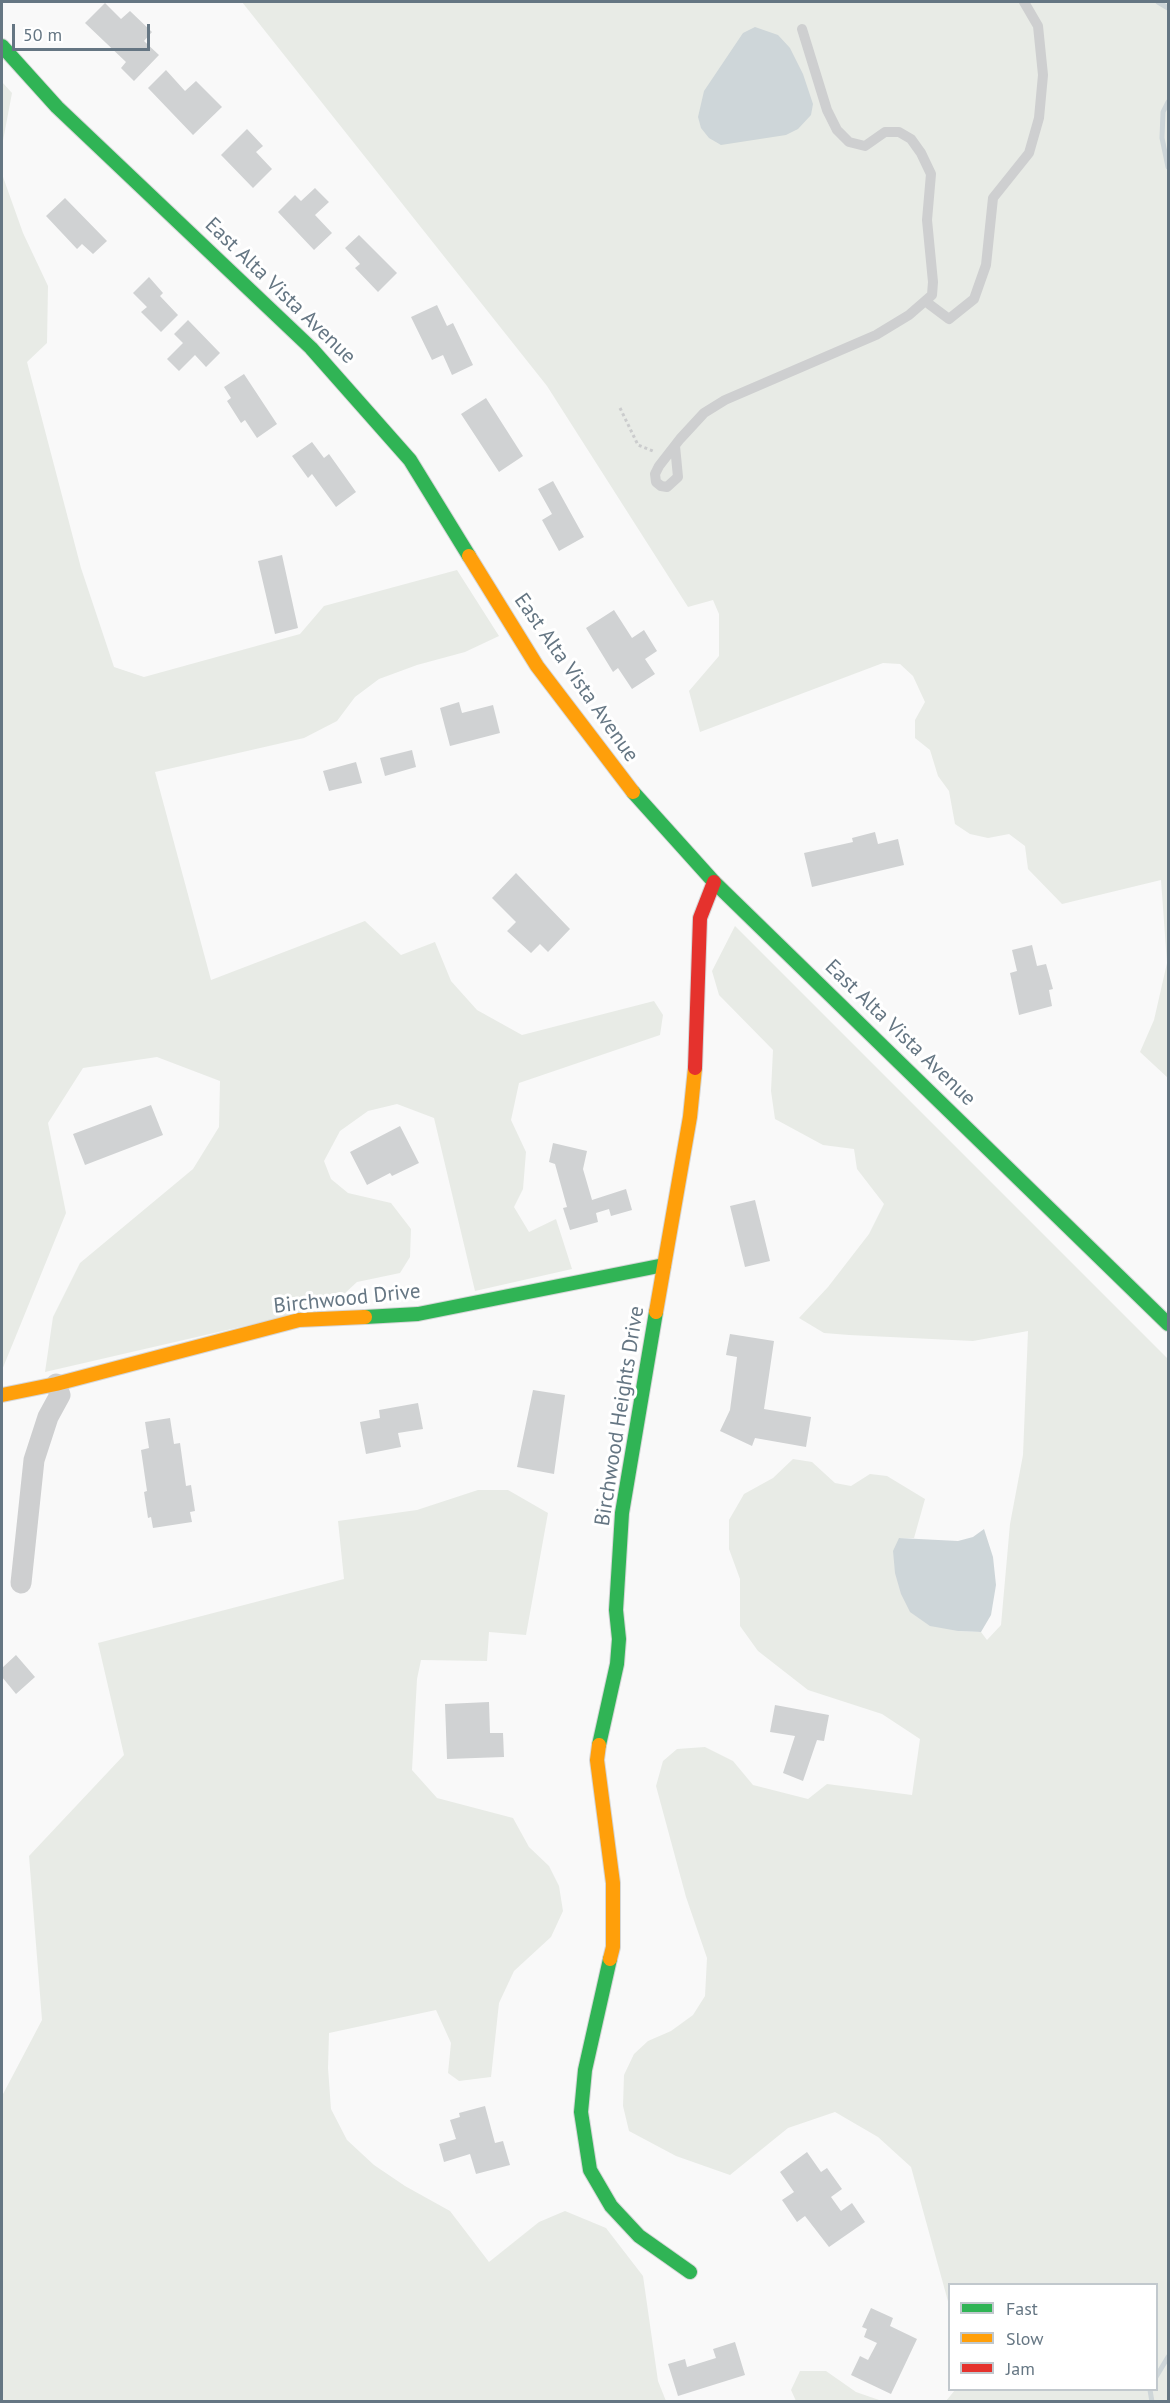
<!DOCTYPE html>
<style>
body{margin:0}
#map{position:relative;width:1170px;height:2403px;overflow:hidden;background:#f9f9f9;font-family:"PT Sans",sans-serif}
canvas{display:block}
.frame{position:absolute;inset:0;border:3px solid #657683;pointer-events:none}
.legend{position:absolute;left:948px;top:2283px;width:210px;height:108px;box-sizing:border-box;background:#fff;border:2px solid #c1c8cd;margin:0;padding:8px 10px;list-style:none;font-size:18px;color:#657683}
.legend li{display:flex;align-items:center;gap:12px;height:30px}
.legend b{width:30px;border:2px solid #c1c8cd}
.scale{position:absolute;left:12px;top:24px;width:138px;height:27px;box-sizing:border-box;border:3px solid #657683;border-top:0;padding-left:8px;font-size:18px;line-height:21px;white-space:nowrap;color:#657683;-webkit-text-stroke:4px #fff;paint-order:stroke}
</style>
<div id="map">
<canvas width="1170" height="2403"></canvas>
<div class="frame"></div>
<ul class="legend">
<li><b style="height:8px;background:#30b455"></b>Fast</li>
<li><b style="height:8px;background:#ff9f0a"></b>Slow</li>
<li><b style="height:8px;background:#e5322d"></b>Jam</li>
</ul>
<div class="scale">50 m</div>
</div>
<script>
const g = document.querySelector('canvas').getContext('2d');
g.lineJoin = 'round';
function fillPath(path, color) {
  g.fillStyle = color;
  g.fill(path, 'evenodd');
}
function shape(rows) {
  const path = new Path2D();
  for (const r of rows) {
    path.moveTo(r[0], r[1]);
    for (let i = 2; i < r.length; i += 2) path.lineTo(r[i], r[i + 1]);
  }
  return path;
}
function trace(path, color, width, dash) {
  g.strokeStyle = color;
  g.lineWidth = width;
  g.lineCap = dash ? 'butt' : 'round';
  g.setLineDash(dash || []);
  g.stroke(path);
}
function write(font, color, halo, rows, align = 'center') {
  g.font = font + ' "PT Sans",sans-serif';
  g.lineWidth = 6;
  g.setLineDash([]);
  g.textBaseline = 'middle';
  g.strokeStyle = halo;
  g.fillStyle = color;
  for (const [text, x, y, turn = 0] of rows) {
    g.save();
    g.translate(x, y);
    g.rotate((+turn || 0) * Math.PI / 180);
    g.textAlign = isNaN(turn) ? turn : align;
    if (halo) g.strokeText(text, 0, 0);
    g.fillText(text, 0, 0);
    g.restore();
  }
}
fillPath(shape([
 [242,2,1168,2,1168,1078,1140,1052,1154,1020,1167,963,1161,880,1062,904,1028,869,1025,846,1009,834,988,838,970,834,955,824,949,791,938,776,930,750,915,738,915,720,925,702,913,676,900,664,883,663,700,732,689,691,719,656,719,614,713,600,688,607,547,386],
 [2,82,12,93,2,146],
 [2,174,23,233,48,286,47,343,27,362,81,568,114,667,144,677,300,634,324,606,457,570,499,636,465,652,417,665,379,679,355,697,337,721,304,738,155,772,211,980,365,921,401,955,435,942,451,981,477,1010,522,1035,654,1001,663,1015,660,1035,519,1083,511,1120,526,1152,523,1189,514,1207,529,1232,556,1219,572,1269,475,1291,434,1118,397,1104,368,1111,340,1131,324,1161,331,1179,348,1193,391,1203,411,1229,410,1257,400,1273,357,1282,331,1306,45,1372,53,1317,80,1263,193,1169,219,1127,220,1081,157,1057,83,1068,48,1123,66,1213,2,1370],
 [735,926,1168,1359,1168,2401,946,2401,955,2390,1156,2390,1156,2284,950,2284,949,2305,911,2167,878,2137,835,2112,788,2128,730,2175,676,2156,629,2131,623,2106,624,2075,634,2054,648,2041,671,2031,693,2015,705,1996,707,1958,686,1897,656,1786,663,1761,677,1749,705,1747,733,1761,753,1785,808,1799,827,1784,912,1795,920,1739,882,1714,808,1690,758,1651,740,1626,740,1579,729,1549,729,1520,744,1494,773,1478,793,1459,812,1462,835,1483,851,1486,870,1474,887,1476,925,1499,914,1538,899,1538,958,1631,981,1632,987,1640,1001,1625,1010,1524,1023,1455,1028,1331,973,1341,849,1335,824,1333,799,1318,828,1287,869,1234,884,1204,857,1169,854,1149,823,1145,775,1119,771,1091,773,1050,719,995,712,971],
 [478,1490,508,1490,548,1513,526,1635,489,1632,487,1661,421,1660,417,1679,412,1770,437,1798,513,1818,529,1847,549,1866,559,1886,563,1911,551,1937,514,1971,499,2003,491,2077,459,2081,448,2073,451,2043,436,2010,329,2033,328,2068,331,2109,347,2140,374,2165,405,2186,450,2211,489,2262,539,2222,565,2211,606,2228,643,2276,658,2381,666,2401,2,2401,2,2096,42,2020,29,1856,124,1755,98,1643,344,1579,338,1521,417,1510],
 [800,2371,826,2371,856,2392,882,2401,796,2401,791,2390]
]), '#e8ebe6');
fillPath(shape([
 [755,27,778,35,790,48,803,74,813,104,811,115,798,129,786,135,721,145,709,138,701,128,698,117,704,91,743,33],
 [984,1529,993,1557,996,1585,991,1615,981,1632,958,1631,930,1626,910,1612,901,1594,895,1573,893,1551,899,1538,958,1541,973,1537]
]), '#ced6d9');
trace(shape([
 [1158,2,1168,8],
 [1168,102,1163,112,1162,138,1168,167],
 [1156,2377,1168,2357],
 [1150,2390,1152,2402]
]), '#ced6d9', 5);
fillPath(shape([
 [105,3,121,19,130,11,152,32,144,41,159,55,134,81,121,68,126,62,85,23],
 [166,70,185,91,196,81,222,107,193,135,148,88],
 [247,129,263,146,256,152,272,169,253,188,221,155],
 [315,188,329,202,315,215,332,233,314,250,278,212,295,195,301,201],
 [65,198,107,241,93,254,82,244,77,249,46,216],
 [359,235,397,273,378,292,355,268,360,264,345,248],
 [149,277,163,293,160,296,178,315,161,332,141,312,147,307,133,293],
 [437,305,447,326,453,323,473,365,452,375,443,355,432,360,411,317],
 [188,320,220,353,206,367,195,355,179,371,167,359,183,343,174,334],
 [244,374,277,424,257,438,245,420,241,423,227,401,231,398,224,387],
 [486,398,523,456,499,472,461,414],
 [312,442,324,458,329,454,356,492,336,507,312,474,308,478,292,456],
 [553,481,584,537,559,551,542,520,552,514,538,489],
 [282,555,298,628,275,634,258,561],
 [614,610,632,638,644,630,657,651,645,659,655,674,632,689,618,668,613,672,586,628],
 [459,702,462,713,493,705,500,733,450,746,440,708],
 [412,750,416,767,385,776,380,758],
 [356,762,362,783,329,791,323,771],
 [875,832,878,844,898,839,904,865,812,887,804,853,853,842,852,838],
 [516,873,570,929,548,952,540,944,531,953,507,931,516,922,492,898],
 [1032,945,1037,966,1046,964,1053,989,1049,990,1052,1006,1019,1015,1010,973,1017,971,1012,950],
 [151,1105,163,1135,85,1165,73,1134],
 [400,1126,419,1163,392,1176,390,1173,367,1185,350,1152],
 [553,1143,587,1151,583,1169,592,1200,626,1189,632,1210,611,1216,609,1209,596,1213,598,1222,570,1230,563,1208,567,1207,555,1164,549,1162],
 [755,1200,770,1261,745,1267,730,1206],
 [730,1334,774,1341,764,1409,811,1417,806,1447,755,1438,752,1446,720,1431,730,1410,737,1357,726,1355],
 [533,1390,565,1395,554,1474,517,1467],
 [418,1403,423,1429,398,1433,401,1447,366,1454,360,1422,380,1418,379,1410],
 [170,1418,174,1444,180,1443,186,1486,191,1485,195,1511,190,1512,192,1522,153,1528,151,1517,148,1518,144,1492,147,1491,141,1450,149,1448,145,1422],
 [16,1655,35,1677,16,1694,2,1677,2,1668],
 [489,1702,490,1733,503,1733,504,1757,447,1759,445,1704],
 [775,1705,829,1715,824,1741,817,1740,803,1781,783,1773,795,1736,770,1732],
 [485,2106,495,2143,503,2141,510,2165,476,2174,470,2154,444,2162,439,2144,456,2139,450,2120,460,2117,459,2113],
 [807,2152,821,2172,827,2168,842,2189,831,2197,841,2211,852,2203,865,2222,829,2247,805,2216,797,2222,782,2200,794,2192,780,2172],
 [871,2308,893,2318,890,2326,917,2339,891,2394,851,2375,860,2356,868,2360,877,2343,864,2337,867,2329,862,2327],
 [735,2342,745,2375,678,2396,668,2364,685,2359,687,2367,716,2358,713,2349]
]), '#d0d2d3');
const fast = shape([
 [2,46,57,107,311,348,410,460,469,556],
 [633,792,714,882,1168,1324],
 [365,1317,418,1314,664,1265],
 [599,1745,617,1664,619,1639,616,1610,622,1513,656,1312],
 [610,1959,585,2070,581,2112,590,2170,611,2206,639,2236,690,2272]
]);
const slow = shape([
 [469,556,537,666,633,792],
 [656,1312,690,1117,695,1068],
 [2,1395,56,1384,299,1320,365,1317],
 [599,1745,597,1760,613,1883,613,1947,610,1959]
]);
const jam = shape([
 [695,1068,700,918,714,882]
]);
trace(fast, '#d5d6d7', 16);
trace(slow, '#d5d6d7', 16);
trace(jam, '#d5d6d7', 16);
trace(shape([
 [620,408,638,445,653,451]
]), '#cbcccd', 3, [3, 3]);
trace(shape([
 [925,301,949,319,974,299,986,265,993,198,1029,153,1039,118,1043,75,1038,26,1024,2],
 [675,446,678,477,667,487,661,486,656,482,655,474,659,466,680,439,704,413,725,400,876,335,909,315,932,295,933,282,927,220,931,174,921,153,911,139,899,132,885,132,865,146,849,142,837,130,827,110,802,29]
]), '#cecfd0', 10);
trace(shape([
 [21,1583,34,1460,48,1417,60,1395,56,1384]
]), '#cecfd0', 21);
trace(fast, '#30b455', 14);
trace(slow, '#ff9f0a', 14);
trace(jam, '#e5322d', 14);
write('21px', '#657683', '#fff', [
 ["East Alta Vista Avenue",280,291,44],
 ["East Alta Vista Avenue",576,678,55],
 ["East Alta Vista Avenue",900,1033,44],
 ["Birchwood Drive",347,1299,-6],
 ["Birchwood Heights Drive",620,1416,-81]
]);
</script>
